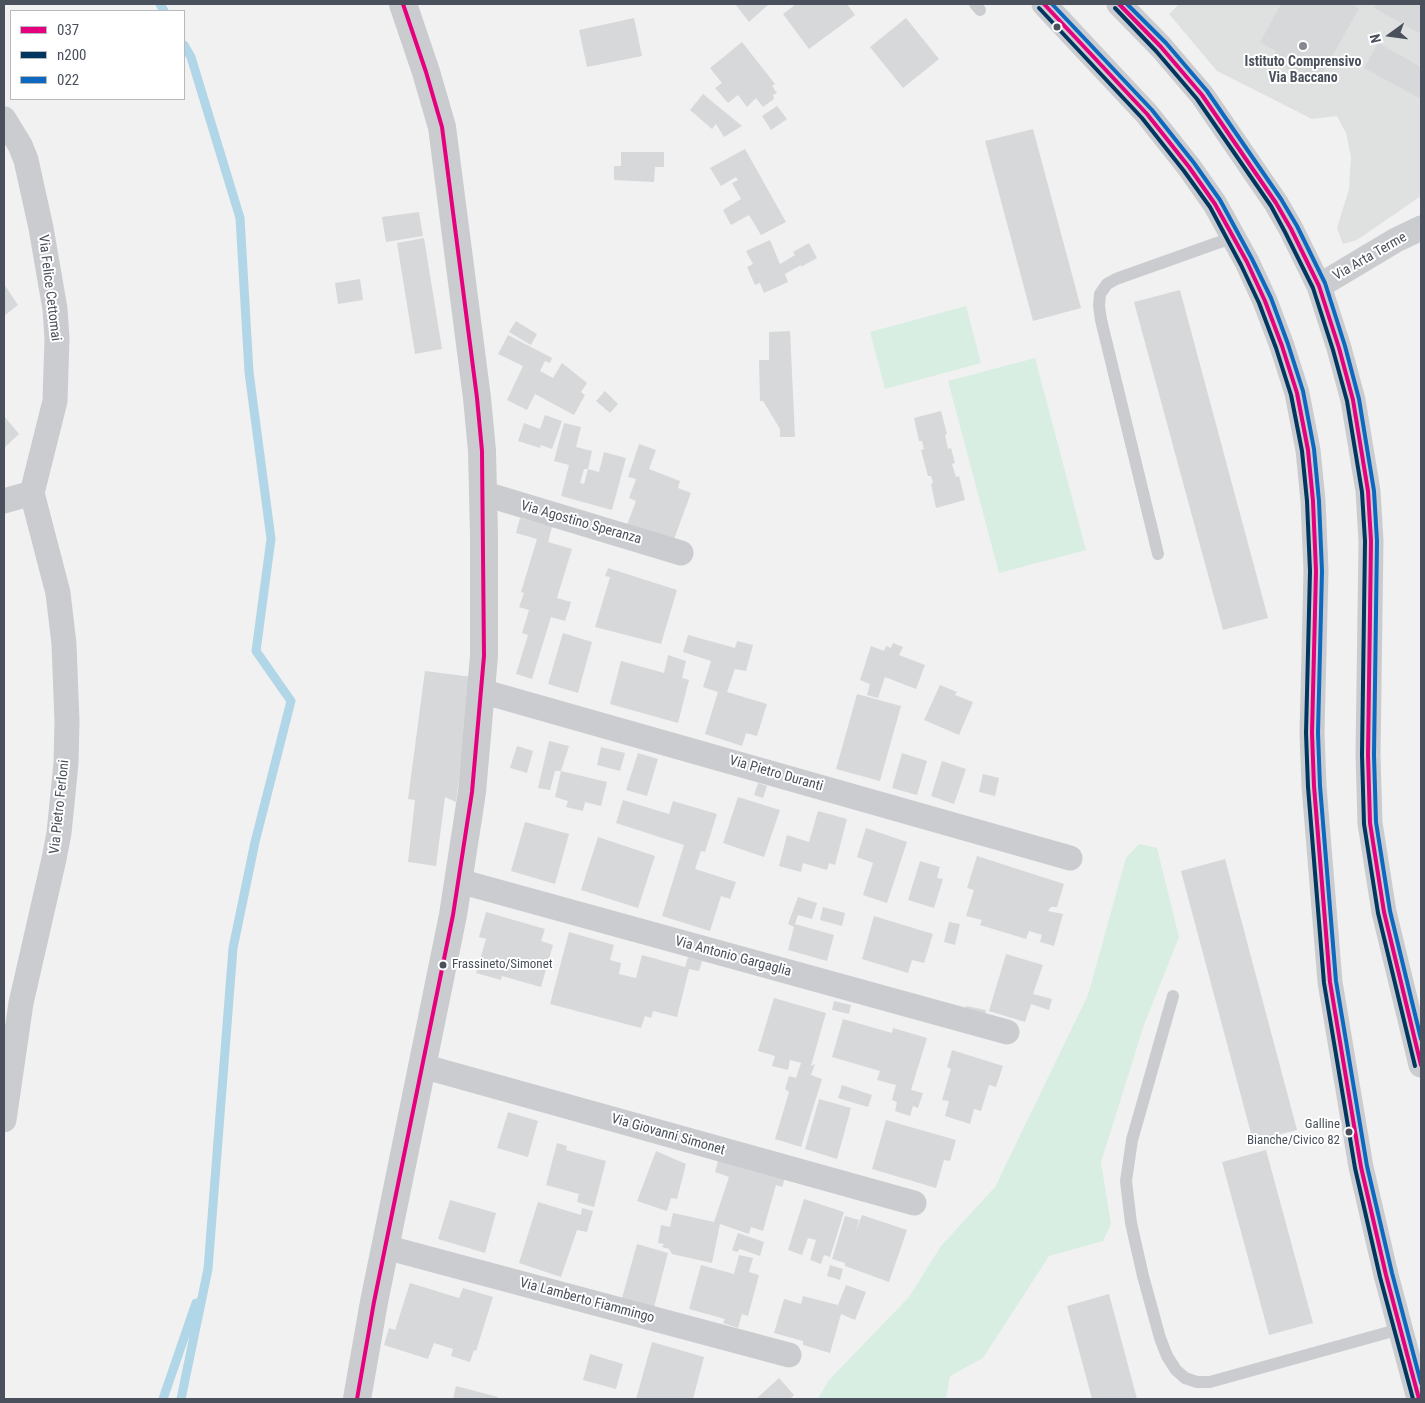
<!DOCTYPE html>
<style>
body{margin:0}
#map{position:relative;width:1425px;height:1403px;overflow:hidden;background:#f1f1f1;font-family:"Roboto Condensed",sans-serif}
canvas{display:block}
.frame{position:absolute;inset:0;border:5px solid #4a515c;pointer-events:none}
.legend{position:absolute;left:10px;top:10px;width:175px;height:90px;box-sizing:border-box;background:#fff;border:1px solid #b7b9be;margin:0;padding:6px 9px;list-style:none;font-size:15px;color:#4a515c}
.legend li{display:flex;align-items:center;gap:10px;height:25px}
.legend b{width:25px;border:1px solid #b7b9be}
.north{position:absolute;left:1365px;top:10px;width:50px;height:50px;-webkit-text-stroke:4px #fff;paint-order:stroke;rotate:256deg;font-size:14px;font-weight:700;line-height:20px;text-align:center;color:#4a515c}
.north::after{content:'';display:block;margin:auto;width:18px;height:22px;background:#4a515c;clip-path:polygon(50% 0,100% 100%,50% 72%,0 100%)}
</style>
<div id="map">
<canvas width="1425" height="1403"></canvas>
<div class="frame"></div>
<ul class="legend">
<li><b style="height:6px;background:#e5007d"></b>037</li>
<li><b style="height:6px;background:#00365f"></b>n200</li>
<li><b style="height:6px;background:#0c69bf"></b>022</li>
</ul>
<div class="north">N</div>
</div>
<script>
const g = document.querySelector('canvas').getContext('2d');
g.lineJoin = 'round';
function fillPath(path, color) {
  g.fillStyle = color;
  g.fill(path, 'evenodd');
}
function shape(rows) {
  const path = new Path2D();
  for (const r of rows) {
    path.moveTo(r[0], r[1]);
    for (let i = 2; i < r.length; i += 2) path.lineTo(r[i], r[i + 1]);
  }
  return path;
}
function trace(path, color, width, dash) {
  g.strokeStyle = color;
  g.lineWidth = width;
  g.lineCap = dash ? 'butt' : 'round';
  g.setLineDash(dash || []);
  g.stroke(path);
}
function write(font, color, halo, rows, align = 'center') {
  g.font = font + ' "Roboto Condensed",sans-serif';
  g.lineWidth = 4;
  g.setLineDash([]);
  g.textBaseline = 'middle';
  g.strokeStyle = halo;
  g.fillStyle = color;
  for (const [text, x, y, turn = 0] of rows) {
    g.save();
    g.translate(x, y);
    g.rotate((+turn || 0) * Math.PI / 180);
    g.textAlign = isNaN(turn) ? turn : align;
    if (halo) g.strokeText(text, 0, 0);
    g.fillText(text, 0, 0);
    g.restore();
  }
}
fillPath(shape([
 [1179,4,1421,4,1421,196,1357,240,1343,244,1337,228,1349,189,1351,157,1346,133,1337,116,1312,119,1217,71,1169,14]
]), '#dfe0e0');
fillPath(shape([
 [966,306,981,363,885,389,870,332],
 [1035,358,1086,550,999,573,948,381],
 [1139,844,1157,848,1179,937,1144,1025,1101,1162,1111,1224,1103,1241,1049,1256,983,1358,950,1376,946,1399,818,1399,828,1381,909,1297,941,1246,995,1187,1088,995,1126,858]
]), '#d8eee3');
trace(shape([
 [160,4,164,11],
 [163,1399,196,1303],
 [181,1399,208,1269,233,948,255,842,291,701,256,651,271,539,249,372,240,218,191,57,184,45]
]), '#b1d6e7', 9);
fillPath(shape([
 [735,4,769,4,749,22],
 [796,4,847,4,855,15,809,49,783,14],
 [1281,4,1351,4,1359,8,1316,85,1270,60,1276,51,1260,42],
 [1376,4,1421,4,1421,34,1374,8],
 [634,18,642,56,587,67,579,30],
 [906,18,939,59,903,88,870,47],
 [742,42,775,84,772,86,777,93,773,95,774,99,763,107,756,98,747,107,738,95,728,103,715,88,722,83,710,68],
 [1378,43,1421,67,1421,99,1364,68],
 [703,94,742,126,724,137,716,124,712,129,690,110],
 [777,106,787,119,771,130,762,116],
 [1033,129,1081,308,1033,321,985,141],
 [745,149,786,222,761,235,749,215,731,225,723,210,741,199,732,183,738,180,736,177,721,186,710,168],
 [621,152,664,152,664,167,655,167,654,182,614,180,614,166,621,166],
 [419,212,423,236,386,242,382,217],
 [424,238,442,349,415,354,397,243],
 [770,240,780,264,795,255,793,252,809,243,817,258,801,267,801,265,785,274,788,282,764,293,760,283,755,285,747,267,753,264,746,251],
 [360,279,363,300,338,304,335,283],
 [4,284,18,305,4,316],
 [1180,290,1268,618,1223,630,1134,302],
 [516,321,537,334,531,345,509,332],
 [790,331,795,437,780,437,780,429,763,401,760,401,759,360,769,360,769,332],
 [508,335,552,358,550,363,545,361,540,371,553,378,562,363,587,383,581,392,585,395,574,415,535,394,527,410,507,400,523,366,498,354],
 [605,391,618,404,610,413,596,401],
 [941,411,947,434,945,435,948,449,951,448,955,463,952,464,956,477,959,476,965,500,936,508,931,484,933,483,931,476,928,476,921,450,924,449,922,441,919,441,914,418],
 [545,415,562,421,552,449,541,445,540,448,518,441,524,423,540,429],
 [4,416,19,434,4,448],
 [564,423,581,427,576,447,592,451,588,469,599,472,604,452,626,458,612,510,561,496,569,465,554,461],
 [584,469,588,469,584,484,580,483],
 [639,444,656,450,649,469,680,481,678,488,691,493,673,542,627,525,636,501,629,498,636,479,628,477],
 [520,518,552,527,548,542,572,549,557,598,571,602,565,621,551,617,532,679,516,674,528,635,522,633,529,610,519,607,524,593,521,592,537,539,516,533],
 [608,568,677,590,661,644,595,627,610,577,605,576],
 [563,633,592,642,578,693,548,684],
 [688,635,735,648,737,641,753,645,746,671,735,669,727,692,767,704,757,736,746,733,742,746,705,734,718,692,703,687,711,661,683,652],
 [893,643,903,647,899,655,925,665,916,689,885,677,878,698,867,695,870,684,860,680,871,646,884,651,886,646,891,648],
 [668,655,686,661,682,678,689,680,678,723,610,704,621,661,664,673],
 [425,671,472,677,456,802,445,797,436,866,408,862,415,800,408,799],
 [940,685,957,692,955,695,973,702,959,735,924,720],
 [857,694,901,706,880,781,836,769],
 [549,741,569,746,561,771,607,782,601,806,585,802,583,811,566,807,568,801,555,797,561,771,555,771,550,790,538,788],
 [517,746,533,751,527,773,510,768],
 [601,747,625,753,620,771,597,765],
 [638,753,658,759,647,796,626,790],
 [902,753,927,761,917,795,892,788],
 [942,761,966,769,954,804,931,796],
 [983,774,999,778,995,796,979,792],
 [758,783,767,786,763,798,754,795],
 [738,797,780,810,764,857,723,843],
 [623,800,669,814,673,801,717,814,705,852,701,851,695,869,736,882,730,899,721,896,710,931,662,916,684,845,616,823],
 [818,811,847,819,835,865,829,863,827,870,803,863,801,872,779,866,787,835,809,842],
 [525,822,569,834,555,884,511,871],
 [866,828,907,842,887,903,863,895,873,863,857,857],
 [598,837,655,856,638,908,581,890],
 [977,856,1064,884,1057,907,1051,907,1048,911,1063,914,1054,946,1040,942,1042,935,1029,931,1026,939,980,925,982,920,966,916,974,890,967,888],
 [1225,859,1297,1130,1253,1141,1181,871],
 [920,861,940,867,937,878,943,879,934,908,908,900],
 [798,897,817,903,812,919,798,915,795,924,834,935,827,961,788,950,794,927,788,924],
 [823,907,845,913,842,926,820,920],
 [486,912,545,929,541,941,553,945,541,987,502,976,501,980,476,973,486,939,479,937],
 [874,916,933,934,924,963,912,960,908,973,862,959],
 [949,922,960,924,955,945,944,942],
 [569,932,614,945,610,960,621,963,619,974,636,978,642,955,685,967,688,957,702,961,699,971,689,969,677,1017,653,1011,651,1018,645,1016,641,1028,550,1004],
 [1006,954,1043,965,1033,994,1052,999,1049,1010,1031,1004,1025,1022,989,1011],
 [774,998,826,1013,811,1066,815,1064,811,1075,822,1079,801,1147,775,1139,789,1092,785,1089,789,1076,796,1078,801,1063,790,1060,788,1070,772,1066,775,1056,758,1051],
 [834,1001,851,1005,849,1014,832,1010],
 [966,1006,986,1010,984,1020,964,1016],
 [843,1019,892,1033,893,1028,927,1038,911,1090,923,1093,918,1108,913,1106,910,1116,895,1111,897,1102,892,1100,896,1085,877,1080,880,1071,832,1057],
 [952,1050,1003,1066,996,1087,989,1085,981,1111,974,1109,970,1124,945,1116,949,1101,942,1100,951,1069,947,1067],
 [842,1085,872,1095,868,1107,838,1098],
 [819,1099,851,1108,837,1159,805,1149],
 [508,1112,538,1121,528,1157,497,1148],
 [886,1120,956,1140,950,1161,944,1160,936,1188,872,1169],
 [557,1143,567,1146,566,1150,606,1161,594,1207,577,1202,579,1194,546,1185],
 [1266,1150,1313,1323,1269,1335,1222,1162],
 [656,1151,686,1164,677,1199,671,1198,667,1211,637,1201],
 [719,1158,785,1178,782,1187,776,1185,763,1231,751,1227,749,1234,720,1224,712,1263,672,1254,669,1249,662,1247,664,1244,658,1243,661,1225,670,1227,673,1213,714,1222,729,1177,715,1172],
 [804,1199,844,1212,830,1257,824,1255,821,1264,810,1260,816,1240,808,1238,802,1255,788,1250],
 [450,1200,496,1213,485,1253,438,1239],
 [538,1202,581,1215,582,1208,593,1211,587,1232,577,1230,561,1277,519,1263],
 [862,1215,907,1230,889,1282,845,1266,845,1263,832,1259,845,1216,859,1220,856,1231],
 [738,1233,764,1242,760,1256,740,1249,737,1252,732,1250],
 [637,1244,668,1253,654,1307,622,1298],
 [739,1255,753,1258,749,1272,759,1275,748,1316,742,1314,738,1328,723,1323,725,1319,689,1309,701,1265,734,1274],
 [830,1265,843,1269,840,1280,827,1276],
 [410,1283,459,1298,463,1288,493,1297,476,1351,474,1350,470,1362,451,1356,453,1349,434,1343,428,1359,384,1345,389,1328,395,1330],
 [846,1285,866,1292,855,1320,841,1314,830,1353,803,1345,803,1341,774,1333,784,1299,801,1304,803,1296,838,1305],
 [1109,1294,1137,1399,1092,1399,1067,1306],
 [652,1342,704,1357,693,1399,636,1399],
 [590,1354,623,1364,616,1389,583,1380],
 [779,1378,794,1395,790,1399,756,1399],
 [456,1386,498,1397,497,1399,453,1399]
]), '#d7d8da');
trace(shape([
 [975,4,980,10],
 [1158,554,1101,320,1099,306,1100,294,1107,284,1116,279,1234,237],
 [1173,996,1132,1140,1126,1181,1131,1223,1143,1276,1160,1338,1167,1356,1176,1370,1185,1378,1197,1382,1210,1382,1400,1329]
]), '#cbcccf', 12);
trace(shape([
 [1044,4,1147,114,1189,167,1215,204,1247,262,1265,301,1282,346,1297,393,1308,450,1313,501,1316,571,1312,733,1314,786,1330,982,1361,1167,1386,1275,1419,1399],
 [1119,4,1161,47,1202,95,1276,203,1291,229,1319,286,1339,348,1353,400,1368,491,1371,541,1368,755,1370,823,1384,912,1421,1065],
 [4,119,20,145,26,160,41,228,55,309,57,338,55,401,32,493,58,593,64,644,67,722,66,763,59,833,54,859,21,1003,4,1120],
 [1319,286,1396,240,1421,228],
 [482,493,681,553],
 [4,501,32,493],
 [481,691,1070,858],
 [459,881,1007,1032],
 [422,1066,914,1203],
 [385,1247,789,1355]
]), '#cbcccf', 25);
trace(shape([
 [357,1399,374,1302,453,915,472,792,484,656,484,535,482,451,477,398,442,127,426,72,403,4]
]), '#cbcccf', 28);
trace(shape([
 [1044,4,1147,114,1189,167,1215,204,1247,262,1265,301,1282,346,1297,393,1308,450,1313,501,1316,571,1312,733,1314,786,1330,982,1361,1167,1386,1275,1419,1399],
 [1119,4,1161,47,1202,95,1276,203,1291,229,1319,286,1339,348,1353,400,1368,491,1371,541,1368,755,1370,823,1384,912,1421,1065],
 [357,1399,374,1302,453,915,472,792,484,656,482,451,477,398,442,127,426,72,403,4]
]), '#e5007d', 4);
trace(shape([
 [1039,8,1142,118,1184,171,1210,207,1241,265,1259,303,1276,348,1291,395,1302,451,1307,501,1310,571,1306,733,1308,787,1324,983,1355,1168,1380,1277,1413,1399],
 [1115,8,1156,51,1197,99,1271,206,1285,232,1313,288,1333,350,1347,401,1362,492,1365,541,1362,755,1364,824,1378,913,1415,1066]
]), '#00365f', 4);
trace(shape([
 [1052,4,1152,110,1194,163,1220,200,1252,259,1271,298,1288,344,1303,391,1314,449,1319,501,1322,571,1318,733,1320,786,1336,981,1367,1166,1392,1273,1421,1383],
 [1127,4,1166,43,1207,91,1281,199,1297,226,1325,283,1345,346,1359,399,1374,491,1377,541,1374,755,1376,822,1390,911,1421,1039]
]), '#0c69bf', 4);
for (const [x, y, r, color] of [
 [1057,27,4.5,"#4a515c"],
 [1303,46,5,"#848990"],
 [443,965,4.5,"#4a515c"],
 [1349,1132,4.5,"#4a515c"]
]) {
  const dot = new Path2D();
  dot.arc(x, y, r, 0, 2 * Math.PI);
  g.fillStyle = color;
  g.fill(dot);
  trace(dot, '#fff', 2);
}
write('13px', '#4a515c', '#fff', [
 ["Frassineto/Simonet",452,965],
 ["Galline",1340,1125,"right"],
 ["Bianche/Civico 82",1340,1141,"right"]
], 'left');
write('bold 14px', '#4a515c', '#fff', [
 ["Istituto Comprensivo",1303,62],
 ["Via Baccano",1303,78]
]);
write('14px', '#4a515c', '#fff', [
 ["Via Arta Terme",1370,257,-30],
 ["Via Felice Cettomai",49,288,83],
 ["Via Agostino Speranza",581,523,16],
 ["Via Pietro Duranti",776,774,16],
 ["Via Pietro Ferloni",60,807,-84],
 ["Via Antonio Gargaglia",733,957,15],
 ["Via Giovanni Simonet",668,1135,16],
 ["Via Lamberto Fiammingo",587,1301,15]
]);
</script>
